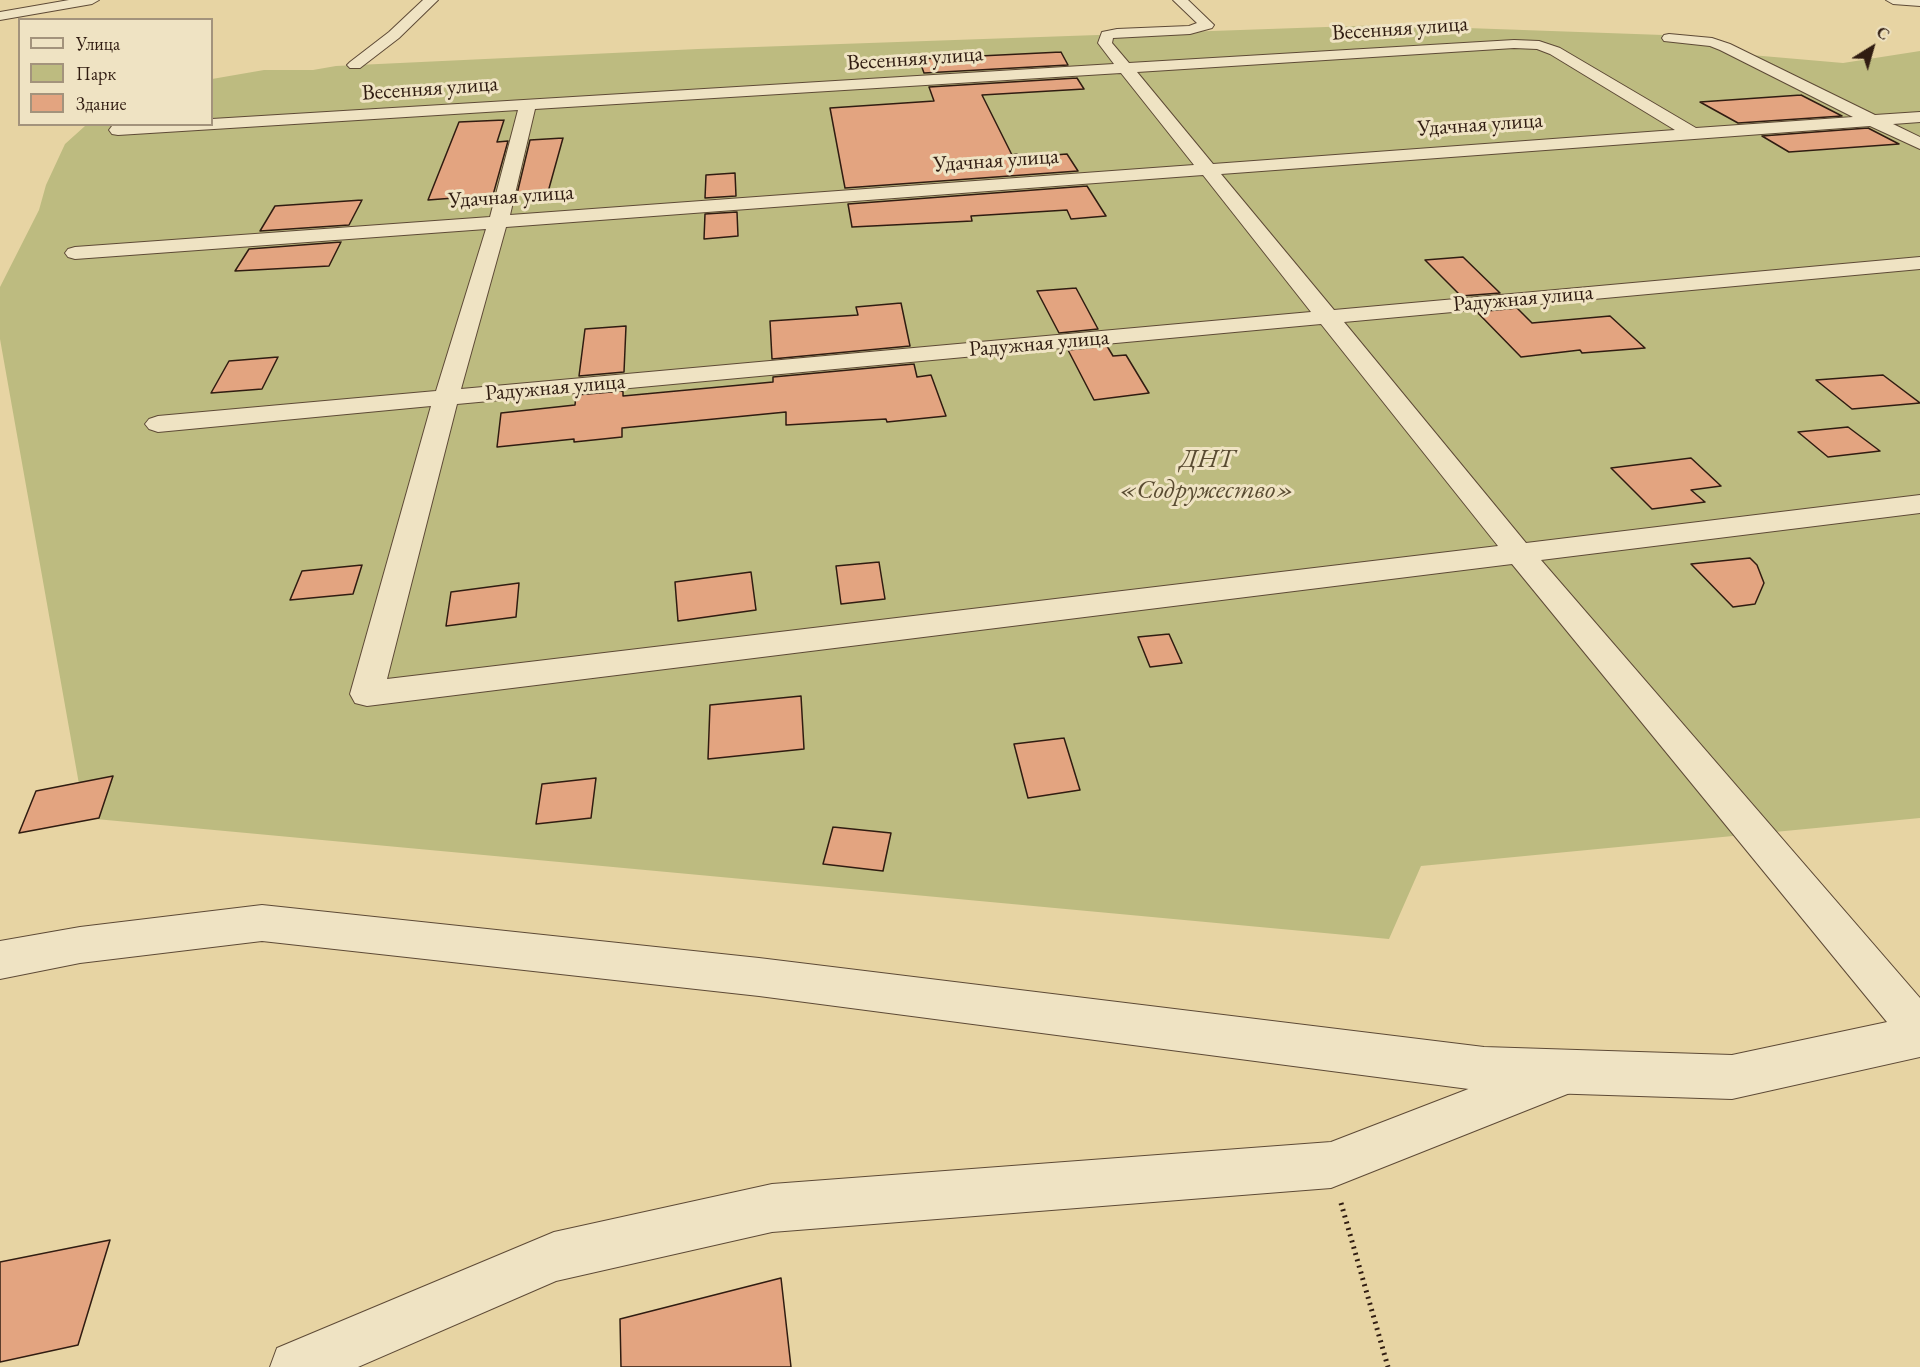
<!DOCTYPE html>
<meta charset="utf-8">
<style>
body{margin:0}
#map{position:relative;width:1920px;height:1367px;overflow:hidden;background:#e7d4a3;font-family:"EB Garamond",serif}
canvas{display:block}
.legend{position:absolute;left:18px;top:18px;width:195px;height:108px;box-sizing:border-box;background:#efe3c3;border:2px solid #a3937c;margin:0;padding:8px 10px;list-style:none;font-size:18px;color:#301c11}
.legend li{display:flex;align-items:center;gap:12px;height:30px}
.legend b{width:30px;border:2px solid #a3937c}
.north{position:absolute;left:1842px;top:18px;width:60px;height:60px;-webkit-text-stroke:4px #efe3c3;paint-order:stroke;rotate:37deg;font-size:16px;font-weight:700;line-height:24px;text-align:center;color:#301c11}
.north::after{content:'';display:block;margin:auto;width:21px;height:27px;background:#301c11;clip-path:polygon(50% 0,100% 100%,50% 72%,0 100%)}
</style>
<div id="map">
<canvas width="1920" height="1367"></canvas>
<ul class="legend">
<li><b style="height:8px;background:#efe3c3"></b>Улица</li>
<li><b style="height:16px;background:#bdbb80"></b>Парк</li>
<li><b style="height:16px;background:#e3a480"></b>Здание</li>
</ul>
<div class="north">С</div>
</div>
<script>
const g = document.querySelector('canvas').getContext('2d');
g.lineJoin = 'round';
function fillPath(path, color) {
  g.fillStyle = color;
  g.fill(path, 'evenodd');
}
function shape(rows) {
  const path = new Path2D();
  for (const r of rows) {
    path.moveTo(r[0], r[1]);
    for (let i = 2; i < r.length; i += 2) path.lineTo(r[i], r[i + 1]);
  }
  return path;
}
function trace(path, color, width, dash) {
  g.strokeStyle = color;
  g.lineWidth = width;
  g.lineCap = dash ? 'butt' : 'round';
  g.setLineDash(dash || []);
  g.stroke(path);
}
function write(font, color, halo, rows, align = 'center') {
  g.font = font + ' "EB Garamond",serif';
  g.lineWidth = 6;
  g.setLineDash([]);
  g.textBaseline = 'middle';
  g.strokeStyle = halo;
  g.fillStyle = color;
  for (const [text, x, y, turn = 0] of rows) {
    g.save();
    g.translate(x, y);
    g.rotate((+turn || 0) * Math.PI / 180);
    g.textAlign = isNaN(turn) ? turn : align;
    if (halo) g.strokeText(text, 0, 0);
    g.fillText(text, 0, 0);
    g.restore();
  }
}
fillPath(shape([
 [1383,25,1663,35,1751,55,1843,63,1920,51,1920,818,1421,866,1389,939,85,818,0,339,0,287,39,210,46,185,65,144,85,126,90,124,212,124,212,79,264,70,313,70,336,66,698,49]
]), '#bdbb80');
const building = shape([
 [1061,52,1068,65,924,73,919,59,1061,52],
 [1077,78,1084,89,982,95,1012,155,1017,154,1018,158,1067,154,1078,171,845,188,830,108,934,101,929,87,1077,78],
 [1801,95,1842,116,1738,123,1700,102,1801,95],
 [504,120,497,142,508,141,493,195,428,200,459,122,504,120],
 [1868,128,1899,144,1789,152,1762,136,1868,128],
 [563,138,548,192,517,194,530,140,563,138],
 [735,173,736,196,705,198,706,175,735,173],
 [1087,186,1106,216,1071,219,1067,210,971,216,972,221,852,227,848,204,1087,186],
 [362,200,349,225,260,231,275,206,362,200],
 [737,212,738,236,704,239,705,214,737,212],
 [341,242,329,266,235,271,249,249,341,242],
 [1463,257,1500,293,1461,296,1425,260,1463,257],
 [1076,288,1098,329,1059,333,1037,291,1076,288],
 [901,303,910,346,772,359,770,321,858,315,856,307,901,303],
 [1517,308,1532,323,1610,316,1645,348,1582,353,1580,350,1521,357,1477,312,1517,308],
 [626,326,624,372,579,376,585,329,626,326],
 [1107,346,1113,356,1126,355,1149,393,1094,400,1068,350,1107,346],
 [278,357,262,389,211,393,229,361,278,357],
 [914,364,917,377,931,375,946,416,887,422,886,419,786,425,786,412,622,428,622,437,574,442,574,439,497,447,501,413,575,405,576,395,623,391,623,396,773,382,773,377,914,364],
 [1883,375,1920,403,1852,409,1816,380,1883,375],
 [1848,427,1880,451,1828,457,1798,432,1848,427],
 [1691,458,1721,486,1691,490,1705,502,1652,509,1611,468,1691,458],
 [1750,558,1757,565,1764,583,1755,604,1733,607,1691,564,1750,558],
 [879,562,885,599,841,604,836,566,879,562],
 [362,565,353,594,290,600,302,571,362,565],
 [751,572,756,610,678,621,675,582,751,572],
 [519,583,516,617,446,626,451,592,519,583],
 [1169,634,1182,663,1150,667,1138,637,1169,634],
 [801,696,804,749,708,759,710,705,801,696],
 [1064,738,1080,790,1028,798,1014,744,1064,738],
 [113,776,99,818,19,833,36,791,113,776],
 [596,778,591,818,536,824,542,784,596,778],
 [833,827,891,833,883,871,823,864,833,827],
 [110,1240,78,1345,0,1362,0,1262,110,1240],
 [781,1278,791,1367,621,1367,620,1319,781,1278]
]);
fillPath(building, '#e3a480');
trace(building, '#301c11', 1.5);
const minor = shape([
 [69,0,99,0,92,4,0,20,0,12,69,0],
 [423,0,438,0,399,38,360,68,350,68,347,65,350,62,389,32,423,0],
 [1173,0,1188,0,1214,25,1212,28,1190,34,1113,38,1112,43,1129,63,1514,40,1539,41,1560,48,1696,128,1853,117,1720,50,1710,46,1664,41,1662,38,1664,35,1669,34,1712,38,1730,44,1875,115,1920,112,1920,122,1893,124,1920,137,1920,149,1870,126,1221,174,1334,310,1920,257,1920,269,1344,322,1526,543,1920,495,1920,513,1541,560,1920,998,1920,1050,1905,1044,1512,564,367,706,355,703,350,694,431,406,158,432,149,429,145,424,149,419,158,416,436,391,486,229,75,259,68,257,65,253,68,249,75,247,490,217,518,110,118,135,112,134,109,130,112,126,118,125,212,124,212,119,1114,64,1098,43,1102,32,1117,29,1189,26,1197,23,1173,0],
 [1514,48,1537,49,1550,54,1675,130,1213,164,1137,72,1514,48],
 [1121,73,1194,165,510,215,535,109,1121,73],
 [1203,175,1311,312,461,389,506,227,1203,175],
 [1321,324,1498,546,387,679,457,404,1321,324],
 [1886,0,1920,0,1920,6,1893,4,1886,0],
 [1559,1054,1575,1061,1581,1076,1575,1091,1331,1188,772,1232,556,1281,358,1367,270,1367,277,1348,554,1232,772,1184,1331,1142,1559,1054]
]);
const tertiary = shape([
 [262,905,759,958,1484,1047,1732,1055,1920,1015,1920,1057,1732,1099,1484,1091,759,996,262,941,80,963,0,979,0,941,80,927,262,905]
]);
trace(minor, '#5e4a36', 2);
trace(tertiary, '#5e4a36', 2);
trace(shape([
 [1341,1203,1388,1367]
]), '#301c11', 5, [2, 4.5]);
fillPath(minor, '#efe3c3');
fillPath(tertiary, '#efe3c3');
write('22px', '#301c11', '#efe3c3', [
 ["Весенняя улица",1400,29,-4],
 ["Весенняя улица",915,59,-4],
 ["Весенняя улица",430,89,-4],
 ["Удачная улица",1480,125,-4],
 ["Удачная улица",996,161,-4],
 ["Удачная улица",511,197,-4],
 ["Радужная улица",1523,299,-5],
 ["Радужная улица",1039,344,-5],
 ["Радужная улица",555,388,-5]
]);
write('italic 27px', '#5a4c32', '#efe3c3', [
 ["ДНТ",1207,460],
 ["«Содружество»",1207,491]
]);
</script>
